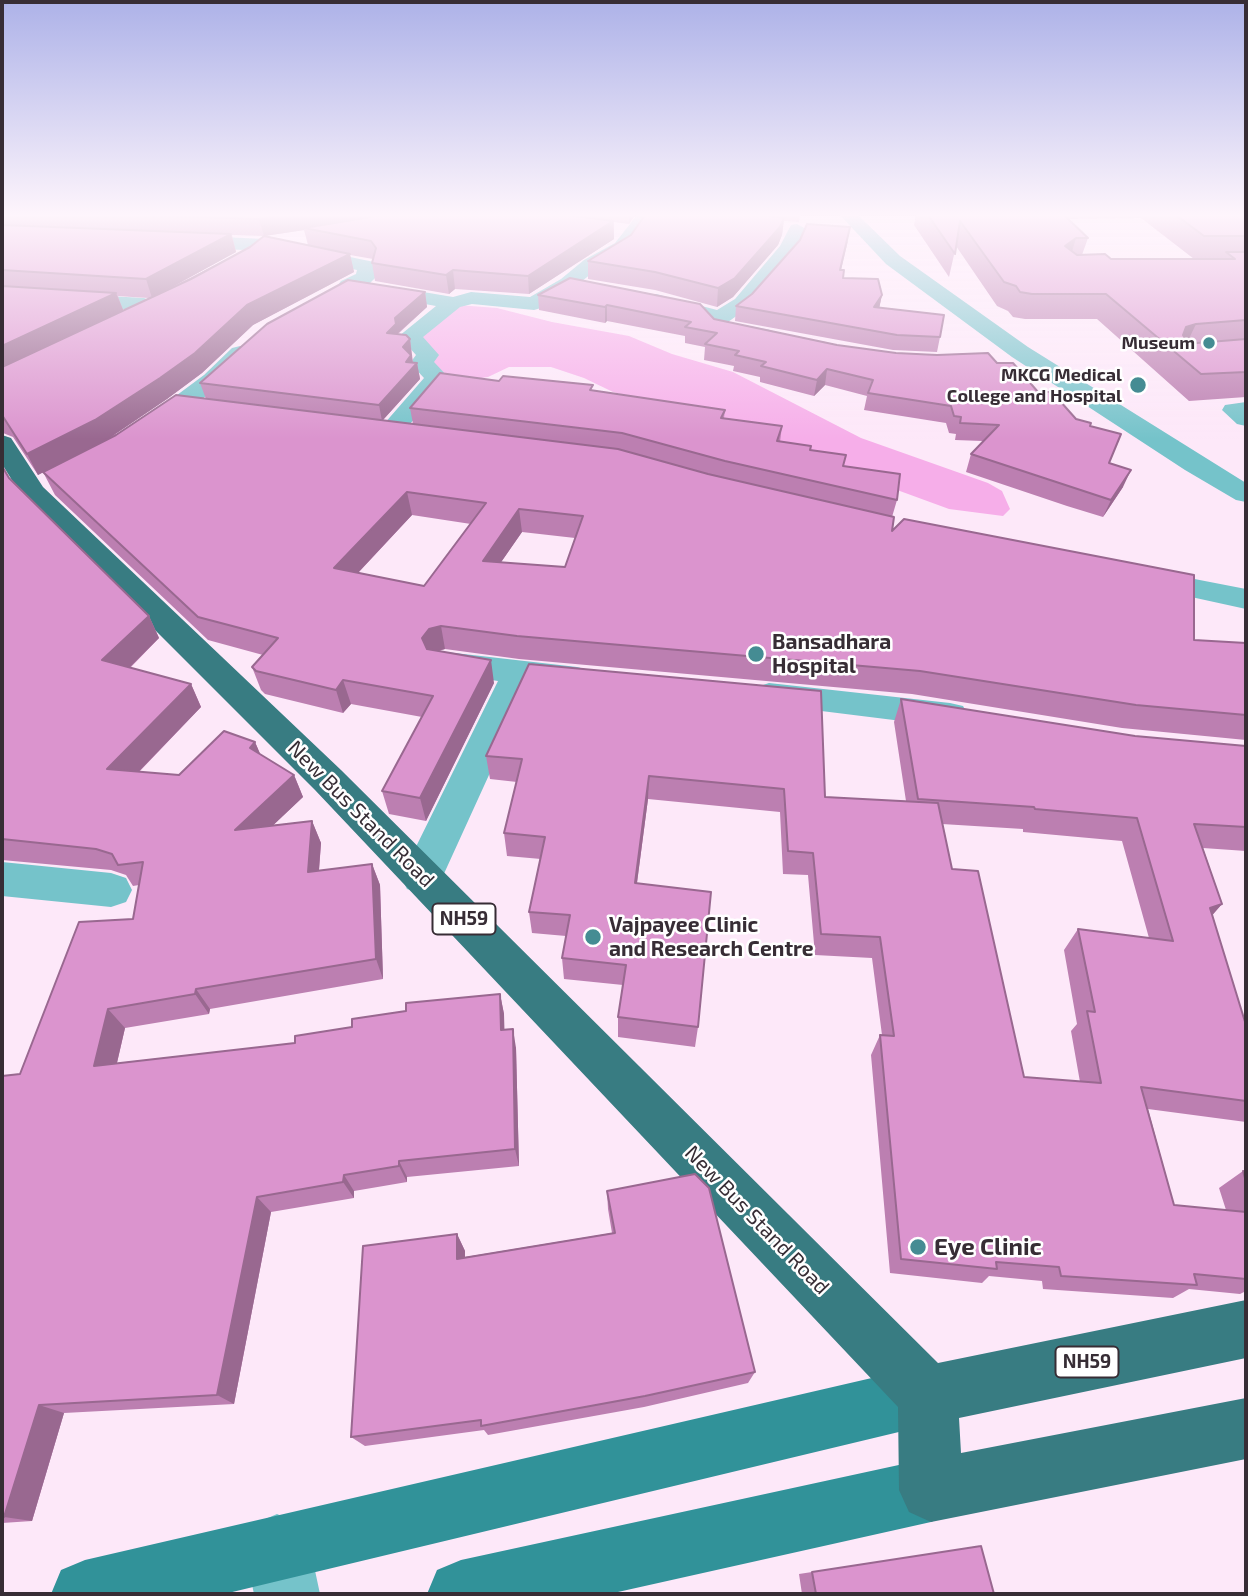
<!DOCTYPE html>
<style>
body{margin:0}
#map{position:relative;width:1248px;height:1596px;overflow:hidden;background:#fde8f9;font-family:"Exo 2",sans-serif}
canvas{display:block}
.frame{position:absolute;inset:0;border:4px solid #372d35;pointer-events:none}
</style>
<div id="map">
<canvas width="1248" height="1596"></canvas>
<div class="frame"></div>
</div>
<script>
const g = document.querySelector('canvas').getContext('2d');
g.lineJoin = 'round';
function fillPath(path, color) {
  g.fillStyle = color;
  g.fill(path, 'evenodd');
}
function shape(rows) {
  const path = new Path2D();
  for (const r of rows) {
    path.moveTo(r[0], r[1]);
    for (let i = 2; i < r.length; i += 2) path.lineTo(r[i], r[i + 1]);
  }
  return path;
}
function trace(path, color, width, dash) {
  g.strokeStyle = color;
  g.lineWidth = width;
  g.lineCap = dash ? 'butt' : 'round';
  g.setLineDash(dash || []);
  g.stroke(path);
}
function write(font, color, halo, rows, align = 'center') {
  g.font = font + ' "Exo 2",sans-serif';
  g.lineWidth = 5;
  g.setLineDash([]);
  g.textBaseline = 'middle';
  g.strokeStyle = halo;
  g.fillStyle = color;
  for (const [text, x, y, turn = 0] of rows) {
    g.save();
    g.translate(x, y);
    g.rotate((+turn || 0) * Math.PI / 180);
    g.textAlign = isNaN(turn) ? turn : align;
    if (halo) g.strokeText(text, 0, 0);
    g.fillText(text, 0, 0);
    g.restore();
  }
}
fillPath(shape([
 [458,305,497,308,552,322,629,336,672,354,733,372,861,438,988,483,1002,491,1010,509,1003,516,949,509,676,409,613,392,584,378,551,367,509,367,488,377,461,381,429,365,417,339]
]), '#f6aee9');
fillPath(shape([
 [637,215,654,215,629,251,598,268,575,287,541,308,534,310,472,304,460,307,423,337,439,355,434,362,449,378,399,437,390,440,381,437,377,432,424,378,410,363,416,355,399,336,436,306,341,289,338,285,341,281,356,274,357,270,264,251,182,247,173,241,182,235,264,239,374,262,377,266,376,277,370,283,453,297,471,292,530,297,561,279,584,260,615,243,637,215],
 [840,215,858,215,900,256,1028,347,1246,483,1246,502,1236,500,1185,470,1012,357,886,264,840,215],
 [797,224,806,229,796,252,749,307,728,322,770,330,773,335,770,340,762,342,713,332,701,317,649,304,646,300,649,296,656,294,717,310,735,299,780,246,791,225,797,224],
 [2,290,144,298,160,304,163,308,160,312,153,314,140,310,2,302,2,290],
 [240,346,248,348,251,353,220,385,187,411,178,413,169,411,166,406,169,401,204,375,232,348,240,346],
 [1246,402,1246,426,1237,424,1222,410,1225,405,1246,402],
 [1143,569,1246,589,1246,609,1132,584,1128,578,1132,572,1143,569],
 [446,652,577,667,589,670,594,678,589,686,577,689,530,685,437,889,422,894,407,889,401,877,498,681,434,671,429,663,434,655,446,652],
 [769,683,950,703,963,706,968,715,963,724,950,727,757,703,752,695,757,687,769,683],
 [2,862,111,873,126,878,132,890,126,902,111,907,2,896,2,862],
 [277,1514,300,1524,310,1547,320,1594,254,1594,244,1547,254,1524,277,1514]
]), '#75c3ca');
fillPath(shape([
 [928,1365,949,1374,958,1395,949,1416,928,1425,224,1594,51,1594,61,1570,85,1560,928,1365],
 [931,1458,953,1468,963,1490,953,1512,931,1522,609,1594,427,1594,437,1570,461,1560,931,1458]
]), '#319299');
fillPath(shape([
 [2,435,11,438,43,487,341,770,938,1363,1246,1300,1246,1358,959,1418,961,1453,1246,1398,1246,1459,931,1522,909,1512,899,1490,898,1407,315,790,23,498,2,464,2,435]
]), '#387c82');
fillPath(shape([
 [2,215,372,215,368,218,374,215,635,215,629,224,614,222,614,239,529,294,455,289,449,294,375,281,372,263,373,259,350,255,354,272,253,325,202,373,167,399,105,441,206,399,200,383,425,292,427,307,398,334,410,339,413,362,417,363,420,379,383,420,413,424,410,408,499,381,593,391,725,410,724,418,782,426,780,442,810,450,844,466,897,500,892,517,892,531,1194,640,1246,643,1246,740,1122,728,912,694,519,659,445,649,439,651,494,683,426,821,389,814,382,791,422,717,351,704,343,713,265,694,261,690,252,667,263,655,208,640,55,495,43,472,38,475,13,437,3,433,2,433],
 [304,230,308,245,265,236],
 [232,235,263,236,250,247,174,286,236,252],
 [118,296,132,297,149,298,123,310],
 [412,515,471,524,424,586,358,573],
 [522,532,575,538,565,567,501,562],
 [645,215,800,215,799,222,784,221,782,235,778,245,733,297,717,307,655,290,588,279,588,261,631,235],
 [916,215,1246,215,1246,397,1189,401,1097,319,1025,319,1013,317,1008,311,997,306,956,246,949,277,914,225],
 [1141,218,1194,259,1111,259,1082,255,1088,238,1068,219],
 [848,241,841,270,844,270,843,278,882,295,879,308,940,337,937,352,893,350,735,321,736,306,752,294],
 [538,295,714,319,837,345,896,353,997,363,1076,419,1090,426,1109,463,1123,487,1103,517,1067,506,966,472,971,454,983,441,955,440,956,434,949,433,946,423,864,410,867,396,825,385,814,396,760,382,760,377,733,371,734,366,704,360,705,347,685,343,685,336,607,321,605,323,539,310],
 [2,466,9,478,149,616,159,638,130,668,191,684,201,707,139,772,179,775,255,742,260,754,294,775,303,797,273,825,312,821,321,843,319,871,372,864,380,885,383,979,210,1009,209,1014,125,1028,117,1063,295,1043,406,1011,500,994,504,1014,504,1030,516,1048,519,1166,407,1177,407,1182,354,1191,354,1198,271,1212,234,1404,64,1413,32,1521,2,1523,2,1076,20,1074,133,919,139,885,133,886,126,875,111,870,2,860],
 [529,664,825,797,906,801,894,722,901,699,1135,736,1246,746,1246,851,1203,848,1222,904,1212,915,1246,1025,1246,1122,1148,1109,1174,1205,1226,1210,1219,1188,1243,1171,1246,1172,1246,1291,1240,1294,1189,1289,1173,1298,1043,1289,1042,1281,989,1276,982,1283,890,1273,871,1055,880,1035,882,1035,872,958,815,955,808,875,783,874,780,812,648,799,637,883,698,1027,695,1047,618,1037,618,1017,623,985,564,979,562,958,566,936,532,933,529,912,541,859,507,856,504,833,517,782,490,779,486,756],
 [942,824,1023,829,1023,832,1122,841,1149,938,1078,929,1064,950,1077,1024,1071,1031,1080,1082,1024,1077,952,869],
 [607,1191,755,1372,748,1383,644,1407,488,1435,484,1430,365,1446,351,1437,457,1234,465,1251,465,1257,612,1233,608,1209],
 [812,1572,994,1594,802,1594,799,1574]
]), '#bc7fb1');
fillPath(shape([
 [281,215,372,215,362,220,304,228,304,230,264,236,259,219],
 [629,215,635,215,629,224],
 [784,218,782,235,778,245,733,297,717,307,718,288],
 [613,221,614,239,529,294,528,276],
 [231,234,236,252,152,298,146,279],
 [1076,238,1069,262,1065,246],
 [350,254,354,272,253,325,202,373,167,399,105,441,38,475,27,454,247,305],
 [453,270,455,289,449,294,446,275],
 [425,292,427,307,397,334,387,333,395,318],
 [116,293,124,312,2,371,2,346],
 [882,295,879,309,874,307],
 [607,305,607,321,605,323,605,307],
 [1196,324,1184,349,1175,353,1186,327],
 [410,339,413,367,417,363,420,379,382,421,379,405,403,347],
 [827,369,825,385,814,396,817,380],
 [1131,470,1123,487,1103,517,1111,500],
 [407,492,412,515,340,592,334,568],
 [519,509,522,532,486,584,483,561],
 [149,616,159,638,115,682,102,660],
 [441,626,445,649,433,652,427,662,422,638,429,629],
 [491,660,494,683,426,821,420,798],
 [343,680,351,704,343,713,336,690],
 [191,684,201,707,120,791,107,769],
 [255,742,265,765,250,748],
 [294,775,303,797,245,852,235,830],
 [649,776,648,799,634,905,635,883],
 [312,821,321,843,317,894,308,872],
 [372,864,380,885,383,979,376,959],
 [1222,904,1203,926,1210,908],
 [196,989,210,1009,209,1014,195,994],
 [500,994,504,1014,505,1049,501,1030],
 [108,1009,125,1028,112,1084,94,1066],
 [513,1029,516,1048,519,1166,515,1149],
 [399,1161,407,1177,407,1182,399,1166],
 [344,1175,354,1191,354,1198,343,1182],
 [257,1197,271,1212,234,1404,217,1395],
 [457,1234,465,1251,465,1275,457,1259],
 [39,1405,64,1413,32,1521,4,1517]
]), '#996890');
const building = shape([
 [149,215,281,215,259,219,149,215],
 [374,215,567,215,613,221,528,276,453,270,446,275,372,263,376,248,371,241,304,228,371,217,374,215],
 [645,215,762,215,784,218,780,227,735,278,718,288,655,272,588,261,631,235,645,215],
 [928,215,1064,215,1088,238,1076,238,1065,246,1077,255,1105,254,1111,259,1235,259,1226,252,1246,252,1246,320,1196,324,1186,327,1183,335,1186,340,1197,343,1246,339,1246,372,1201,374,1106,294,1032,294,1020,292,1016,286,1004,282,960,221,955,254,928,215],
 [1176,215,1246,215,1246,236,1204,236,1176,215],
 [807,224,850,227,840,270,844,270,843,278,878,279,882,295,874,307,944,315,940,337,897,335,736,306,752,294,800,240,807,224],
 [2,225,231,234,146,279,2,270,2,225],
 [264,236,350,254,247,305,195,353,160,378,95,420,27,454,2,415,2,367,191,279,250,247,264,236],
 [570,278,700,304,714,319,837,345,896,353,937,355,988,353,997,363,1013,363,1038,392,1052,392,1076,419,1091,423,1090,426,1121,434,1109,463,1131,470,1111,500,971,454,999,425,960,423,961,417,954,416,951,406,868,393,873,380,827,369,817,380,761,366,766,362,735,355,739,351,705,344,717,333,685,327,691,322,607,305,605,307,538,295,570,278],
 [348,280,425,292,395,318,396,324,387,333,406,335,410,339,403,347,411,355,406,362,417,363,379,405,200,383,267,324,348,280],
 [2,286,116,293,2,346,2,286],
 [440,373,499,381,503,376,593,385,590,390,725,410,721,418,782,426,777,441,811,446,810,450,846,455,843,466,900,474,897,500,725,461,622,433,410,408,440,373],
 [176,395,618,449,708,474,894,517,892,531,904,519,1194,575,1194,640,1246,643,1246,715,1136,705,920,671,517,636,441,626,429,629,422,638,427,649,491,660,420,798,382,791,433,696,343,680,336,690,256,671,252,667,278,638,198,617,43,472,116,435,176,395],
 [407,492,486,503,424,586,334,568,407,492],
 [519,509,583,516,565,567,483,561,519,509],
 [2,466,9,478,149,616,102,660,191,684,107,769,179,775,224,731,255,742,250,748,294,775,235,830,312,821,308,872,372,864,376,959,196,989,195,994,108,1009,94,1066,295,1043,295,1036,352,1027,352,1019,406,1011,406,1003,500,994,501,1030,513,1029,515,1149,399,1161,399,1166,344,1175,343,1182,257,1197,217,1395,39,1405,4,1517,2,1518,2,1076,20,1074,79,922,133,919,143,862,118,865,112,854,96,849,2,839,2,466],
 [529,664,821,691,825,797,938,803,952,869,978,871,1024,1077,1101,1083,1087,1011,1095,1012,1078,929,1173,941,1137,818,1035,809,1034,807,918,799,901,699,1135,736,1246,746,1246,827,1194,824,1222,904,1210,908,1246,1025,1246,1101,1141,1087,1174,1205,1246,1212,1246,1279,1194,1274,1197,1285,1061,1276,1059,1267,996,1262,997,1269,901,1259,880,1035,894,1036,880,937,821,934,813,853,788,851,784,789,649,776,635,883,711,892,698,1027,618,1017,626,965,562,958,570,915,529,912,545,837,504,833,522,759,486,756,529,664],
 [1243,1171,1246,1172,1246,1182,1243,1171],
 [695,1174,709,1188,755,1372,645,1396,481,1426,481,1420,351,1437,363,1246,457,1234,457,1259,615,1233,607,1191,695,1174],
 [981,1546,994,1594,816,1594,812,1572,981,1546]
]);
fillPath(building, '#db94ce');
trace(building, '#996890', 2);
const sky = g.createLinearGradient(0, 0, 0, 439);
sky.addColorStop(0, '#adb2e8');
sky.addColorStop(0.49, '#fef5fc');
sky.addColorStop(1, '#fef5fc00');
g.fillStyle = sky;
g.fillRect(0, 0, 1248, 439);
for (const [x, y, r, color] of [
 [1209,343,7,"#458c93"],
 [1138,385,9,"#458c93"],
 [756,654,9,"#458c93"],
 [593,937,9,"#458c93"],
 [918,1247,9,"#458c93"]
]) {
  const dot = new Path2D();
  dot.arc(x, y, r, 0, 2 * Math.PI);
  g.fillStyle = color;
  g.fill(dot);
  trace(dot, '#fff', 2.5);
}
write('bold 18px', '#372d35', '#fff', [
 ["Museum",1195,343],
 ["MKCG Medical",1122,375],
 ["College and Hospital",1122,396]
], 'right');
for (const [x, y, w] of [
 [464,919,63],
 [1087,1362,63]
]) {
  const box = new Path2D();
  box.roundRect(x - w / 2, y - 15.5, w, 31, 5);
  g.fillStyle = '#fff';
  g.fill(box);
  trace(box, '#372d35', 2);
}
write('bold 19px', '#372d35', null, [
 ["NH59",464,919],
 ["NH59",1087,1362]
]);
write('bold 21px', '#372d35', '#fff', [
 ["Bansadhara",772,642],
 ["Hospital",772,666],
 ["Vajpayee Clinic",609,925],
 ["and Research Centre",609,949]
], 'left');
write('21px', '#372d35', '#fff', [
 ["New Bus Stand Road",361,814,45],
 ["New Bus Stand Road",757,1220,46]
]);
write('bold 24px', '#372d35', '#fff', [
 ["Eye Clinic",934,1247]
], 'left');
</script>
